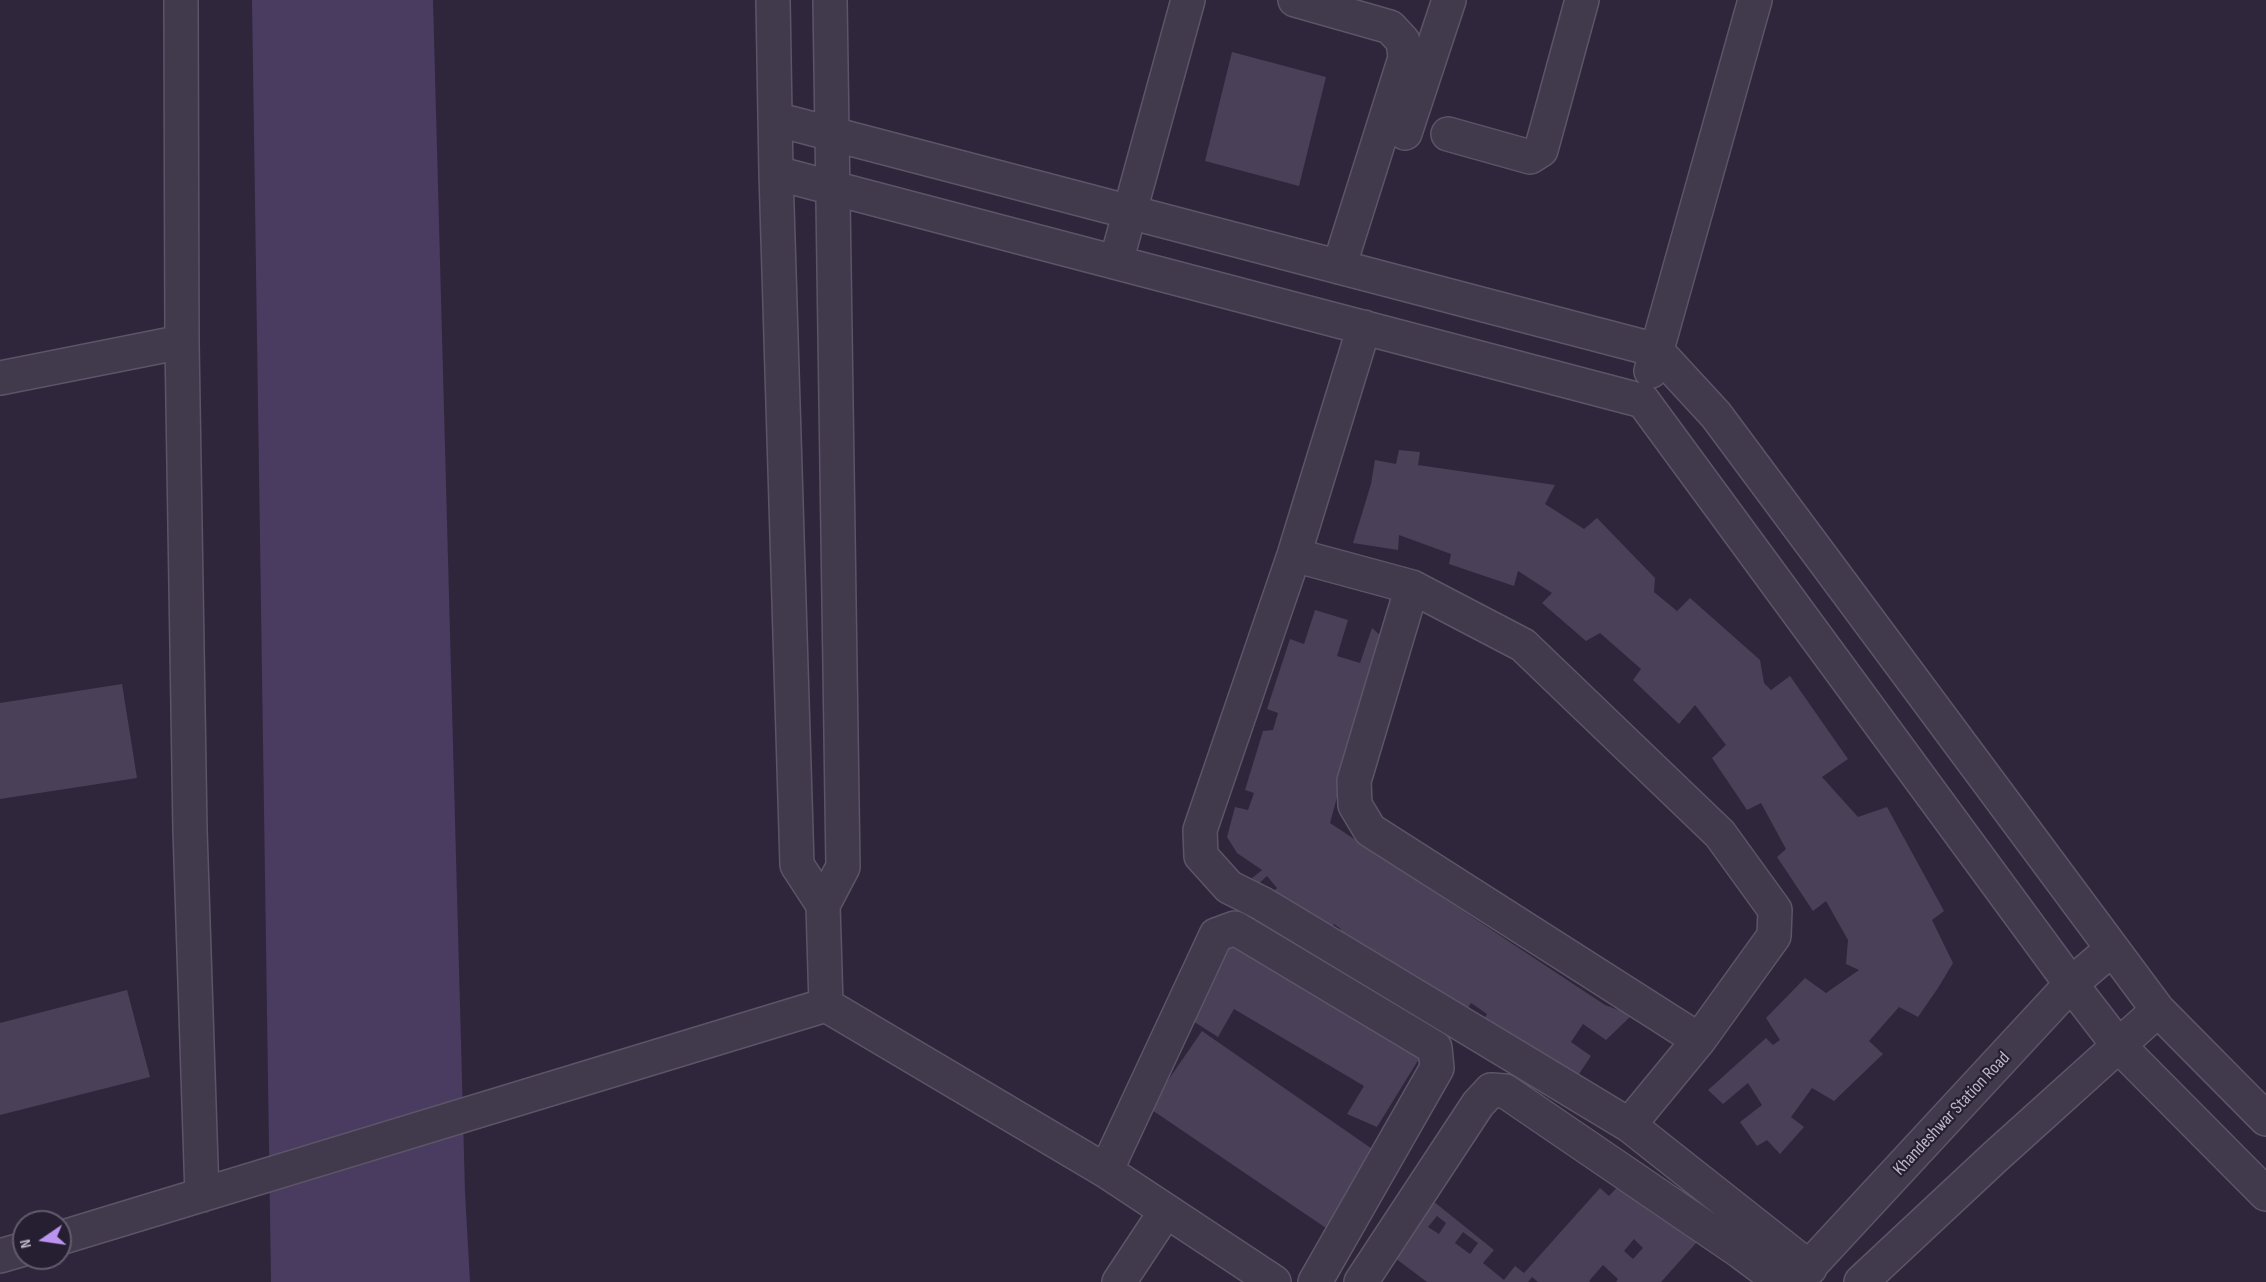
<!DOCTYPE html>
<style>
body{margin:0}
#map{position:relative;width:2266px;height:1282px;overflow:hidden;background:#2f263c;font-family:"Sofia Sans Condensed",sans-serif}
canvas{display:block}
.north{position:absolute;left:12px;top:1210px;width:60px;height:60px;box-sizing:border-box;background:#261f31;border:2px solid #625b6d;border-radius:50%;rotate:257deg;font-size:16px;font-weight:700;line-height:24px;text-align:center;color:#bdb6c7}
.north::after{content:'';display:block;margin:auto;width:21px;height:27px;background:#ba94ee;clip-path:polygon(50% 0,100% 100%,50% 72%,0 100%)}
</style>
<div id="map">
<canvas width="2266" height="1282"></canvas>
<div class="north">N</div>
</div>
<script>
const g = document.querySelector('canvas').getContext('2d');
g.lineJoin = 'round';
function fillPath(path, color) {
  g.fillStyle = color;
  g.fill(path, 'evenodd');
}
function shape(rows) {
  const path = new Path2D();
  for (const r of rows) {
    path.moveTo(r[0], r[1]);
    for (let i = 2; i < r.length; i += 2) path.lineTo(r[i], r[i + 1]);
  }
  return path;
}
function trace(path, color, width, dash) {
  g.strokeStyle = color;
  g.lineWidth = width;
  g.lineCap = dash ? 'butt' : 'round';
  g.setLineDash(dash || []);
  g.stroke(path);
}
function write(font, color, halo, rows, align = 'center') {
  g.font = font + ' "Sofia Sans Condensed",sans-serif';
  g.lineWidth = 4.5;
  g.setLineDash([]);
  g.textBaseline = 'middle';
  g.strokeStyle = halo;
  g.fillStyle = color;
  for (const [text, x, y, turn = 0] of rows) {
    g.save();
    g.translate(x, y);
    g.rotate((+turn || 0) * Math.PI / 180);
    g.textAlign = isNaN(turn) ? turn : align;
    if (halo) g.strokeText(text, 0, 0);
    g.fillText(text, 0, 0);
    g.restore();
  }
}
fillPath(shape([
 [252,0,433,0,465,1192,470,1282,271,1282]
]), '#4a3b61');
fillPath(shape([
 [1232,52,1326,77,1299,186,1205,161],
 [1399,450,1420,452,1418,465,1555,485,1545,504,1584,529,1597,518,1655,578,1654,592,1677,611,1690,598,1760,660,1764,683,1771,690,1790,676,1848,759,1822,777,1858,817,1887,807,1944,911,1932,920,1953,963,1938,988,1918,1017,1899,1007,1869,1041,1883,1054,1834,1101,1812,1088,1791,1117,1804,1127,1780,1154,1767,1140,1757,1146,1740,1122,1762,1105,1748,1083,1723,1104,1708,1090,1766,1038,1773,1045,1780,1040,1766,1018,1805,978,1826,993,1859,970,1846,964,1848,940,1826,901,1813,911,1777,857,1786,849,1761,803,1747,810,1712,758,1726,745,1695,705,1679,724,1633,680,1641,669,1600,633,1586,641,1542,603,1552,593,1518,571,1514,586,1449,564,1451,554,1399,535,1398,550,1353,543,1371,484,1375,460,1396,464],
 [1315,610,1348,620,1337,656,1360,663,1372,628,1381,636,1330,823,1605,1005,1632,1015,1606,1040,1583,1024,1571,1042,1591,1056,1577,1077,1539,1050,1533,1059,1481,1024,1487,1014,1471,1003,1462,1017,1402,968,1395,978,1335,938,1341,929,1334,924,1327,933,1270,895,1277,888,1267,876,1255,887,1246,883,1262,870,1237,853,1227,837,1235,807,1248,810,1254,793,1245,790,1263,731,1273,730,1278,713,1267,709,1290,639,1304,644],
 [122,684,137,778,0,799,0,703],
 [1227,934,1425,1049,1377,1127,1347,1114,1364,1086,1234,1009,1218,1037,1185,1016],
 [127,990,150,1077,0,1115,0,1023],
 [1202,1031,1378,1153,1326,1228,1149,1108],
 [1626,1178,1697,1242,1661,1282,1616,1282,1618,1279,1603,1265,1589,1281,1591,1282,1538,1282,1532,1277,1528,1282,1427,1282,1391,1255,1433,1201,1494,1250,1483,1263,1504,1280,1515,1266,1524,1273,1600,1188,1609,1196],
 [1437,1216,1446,1223,1439,1234,1428,1227],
 [1463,1232,1478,1243,1470,1254,1455,1243],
 [1634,1239,1643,1248,1633,1259,1624,1251]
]), '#4a4159');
const minor = shape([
 [181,0,182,342,190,830,202,1195],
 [773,0,776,173,797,865,823,905],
 [1295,0,1390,27,1403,41,1405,58,1339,267],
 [775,119,1656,350,1716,415,2158,1010,2266,1119],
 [1405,133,1449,0],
 [1448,134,1530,157,1541,150,1582,0],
 [776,173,1643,401,2071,984,2118,1045,2266,1194],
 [1116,262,1188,0],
 [1364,327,1294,555,1200,830,1201,856,1229,887,1261,903,1629,1125,1810,1268],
 [1651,371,1755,0],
 [0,378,182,342],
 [1294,555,1412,587,1523,645,1720,834,1775,910,1774,936,1699,1040,1629,1125],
 [1412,587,1354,781,1355,805,1370,830,1699,1040],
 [826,1005,823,905,843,867,830,0],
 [1106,1171,1216,935,1235,928,1435,1048,1437,1068,1315,1282],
 [60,1238,826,1005,1106,1171,1274,1282],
 [0,1256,24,1249],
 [1119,1282,1166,1211],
 [1361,1282,1478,1104,1491,1090,1505,1091,1741,1252,1781,1282],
 [1795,1282,2071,984,2112,949],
 [1861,1282,1996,1156,2158,1010]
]);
trace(minor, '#5c5567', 36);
trace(minor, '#413a4c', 33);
write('18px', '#bdb6c7', '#261f31', [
 ["Khandeshwar Station Road",1952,1114,-47]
]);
</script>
